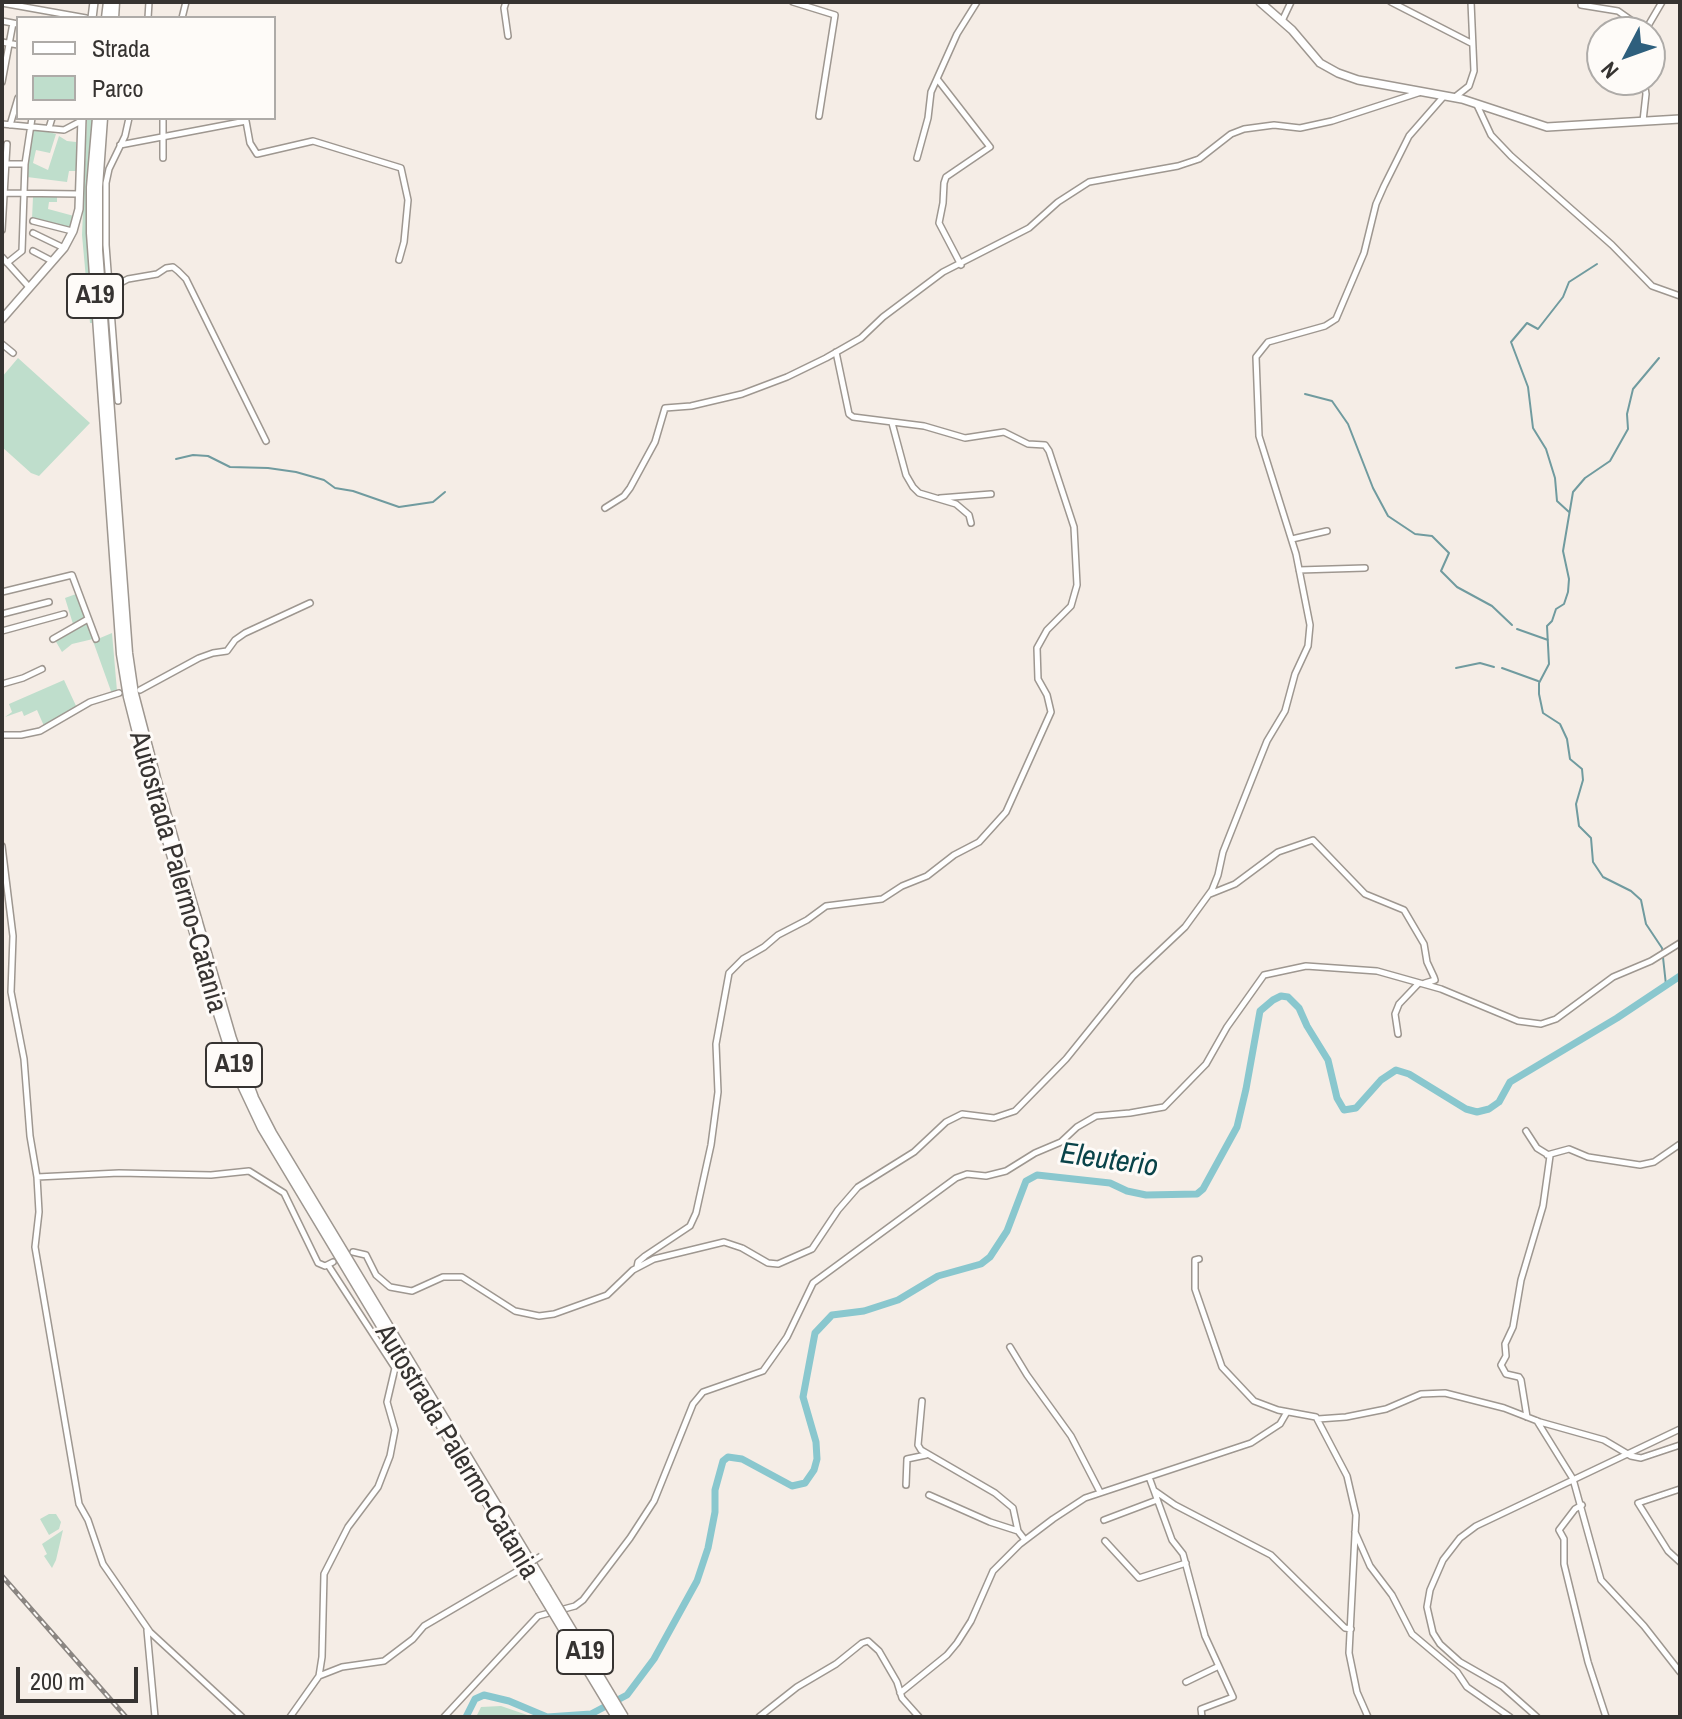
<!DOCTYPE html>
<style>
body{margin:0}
#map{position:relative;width:1682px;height:1719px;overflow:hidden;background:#f5ede6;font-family:"Archivo Narrow",sans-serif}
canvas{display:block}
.frame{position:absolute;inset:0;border:4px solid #363331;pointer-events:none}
.legend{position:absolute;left:16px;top:16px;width:260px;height:104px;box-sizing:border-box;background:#fefbf8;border:2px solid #aeaba8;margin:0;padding:10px 14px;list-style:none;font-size:24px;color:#363331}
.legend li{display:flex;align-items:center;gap:16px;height:40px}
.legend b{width:40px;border:2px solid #aeaba8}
.north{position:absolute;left:1586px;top:16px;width:80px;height:80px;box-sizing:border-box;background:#fefbf8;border:2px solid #aeaba8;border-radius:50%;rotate:229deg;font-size:22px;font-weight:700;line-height:32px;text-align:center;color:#363331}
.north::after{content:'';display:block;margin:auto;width:28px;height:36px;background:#2e5f7d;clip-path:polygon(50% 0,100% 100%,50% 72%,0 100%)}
.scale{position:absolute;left:16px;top:1667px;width:122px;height:36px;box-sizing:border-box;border:4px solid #363331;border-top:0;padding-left:10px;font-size:24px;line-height:28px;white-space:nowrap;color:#363331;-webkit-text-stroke:6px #fefbf8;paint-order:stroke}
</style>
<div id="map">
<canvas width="1682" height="1719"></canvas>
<div class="frame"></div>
<ul class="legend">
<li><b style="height:10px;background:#fff"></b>Strada</li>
<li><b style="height:22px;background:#bfdecc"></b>Parco</li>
</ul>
<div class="north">N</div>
<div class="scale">200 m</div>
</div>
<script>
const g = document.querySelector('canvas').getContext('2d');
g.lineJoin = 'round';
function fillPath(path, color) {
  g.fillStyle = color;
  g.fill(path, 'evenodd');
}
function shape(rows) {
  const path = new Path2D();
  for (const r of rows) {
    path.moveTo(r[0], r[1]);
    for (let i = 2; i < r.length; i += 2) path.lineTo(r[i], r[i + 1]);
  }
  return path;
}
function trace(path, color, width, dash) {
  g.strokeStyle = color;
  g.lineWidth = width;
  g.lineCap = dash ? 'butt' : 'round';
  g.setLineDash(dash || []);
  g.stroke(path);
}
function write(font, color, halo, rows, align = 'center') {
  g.font = font + ' "Archivo Narrow",sans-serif';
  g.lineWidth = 6;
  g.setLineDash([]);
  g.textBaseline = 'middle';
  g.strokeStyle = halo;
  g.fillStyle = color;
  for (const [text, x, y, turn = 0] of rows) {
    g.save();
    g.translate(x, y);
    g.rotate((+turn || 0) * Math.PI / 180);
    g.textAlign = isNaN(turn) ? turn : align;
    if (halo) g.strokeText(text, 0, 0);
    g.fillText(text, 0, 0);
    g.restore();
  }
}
fillPath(shape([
 [87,118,93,118,87,203,93,323,90,323,82,235],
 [35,128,56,134,50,153,36,150,33,163,48,170,59,136,67,141,76,142,76,171,69,171,67,182,27,177,30,134,33,134],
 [33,197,57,197,57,202,49,202,48,209,74,216,71,227,32,219],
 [18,358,90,423,39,476,31,473,2,447,2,377],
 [76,594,85,618,73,624,65,598],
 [87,622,93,639,72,644,62,652,55,640],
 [112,633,117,691,112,694,93,641],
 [64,680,77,708,71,708,71,711,44,726,37,710,24,716,22,711,5,717,12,712,9,704],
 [49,1514,56,1514,61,1522,59,1529,49,1535,40,1519],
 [63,1530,56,1560,52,1568,44,1556,47,1554,42,1544],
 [501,1706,533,1717,476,1717,481,1707]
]), '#bfdecc');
trace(shape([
 [1659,358,1633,389,1627,414,1628,429,1610,461,1585,478,1573,492,1563,551,1569,579,1568,592,1564,604,1556,609,1552,621,1547,626,1549,664,1539,683,1539,694,1543,713,1560,724,1567,739,1570,759,1582,769,1583,780,1576,804,1579,826,1591,838,1593,862,1603,877,1631,891,1641,900,1646,924,1662,948,1666,985],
 [1305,394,1332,401,1348,424,1373,488,1388,516,1415,534,1432,536,1449,553,1441,571,1457,587,1492,606,1512,625],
 [176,459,193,455,208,456,230,467,268,468,296,472,324,480,335,488,353,491,399,507,433,502,445,492],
 [1569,512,1557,501,1555,478,1546,449,1533,428,1528,387,1511,342,1527,323,1538,329,1563,297,1569,282,1597,264],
 [1517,629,1548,640],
 [1456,668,1480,663,1494,667],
 [1502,668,1538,681]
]), '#709b9f', 2);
trace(shape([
 [466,1717,475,1699,484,1695,509,1701,547,1717,591,1714,627,1695,654,1659,697,1581,708,1548,715,1512,715,1490,723,1461,728,1457,742,1459,792,1486,805,1483,814,1470,817,1459,816,1442,803,1397,815,1333,832,1315,864,1311,898,1300,938,1276,981,1264,990,1257,1007,1231,1026,1181,1037,1175,1110,1183,1127,1191,1146,1195,1197,1194,1203,1189,1237,1127,1246,1089,1260,1011,1273,1000,1281,996,1288,997,1299,1008,1307,1026,1328,1060,1337,1098,1344,1110,1356,1108,1381,1080,1396,1070,1409,1074,1466,1109,1477,1112,1489,1109,1499,1102,1510,1082,1617,1018,1680,976]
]), '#89c7ce', 7);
const minor = shape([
 [506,2,504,8,508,36],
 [793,2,835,15,819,116],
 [1391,2,1471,43],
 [1581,2,1581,5,1618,11,1645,30],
 [2,3,86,18],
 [148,18,149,2],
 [182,18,186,2],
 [2,21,18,24],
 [1282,21,1291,2],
 [1645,31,1662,2],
 [2,42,18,45],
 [938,80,990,147,946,177,944,183,943,203,939,223,961,265],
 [2,82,13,23],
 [1455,97,1469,86,1474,71,1471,2],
 [1477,105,1491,135,1511,156,1612,245,1652,286,1680,296],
 [163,118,163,158],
 [1643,121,1646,94,1644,80],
 [2,124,64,130,81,121],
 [10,125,18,98],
 [49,128,52,118],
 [120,145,246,121,250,143,257,154,313,141,401,168,408,200,404,242,399,260],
 [917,158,928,118,931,92,957,34,977,2],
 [2,164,25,164],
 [4,193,79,194],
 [33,221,72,231],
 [2,230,7,144],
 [33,233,64,248],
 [33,251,52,261],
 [2,257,29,287],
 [7,263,22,251,25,164,32,118],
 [109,289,128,279,157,274,166,268,173,267,178,271,186,279,266,441],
 [2,344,13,353],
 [118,401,106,245,106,183,109,169,125,136,129,118],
 [892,423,906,475,913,487,919,493,956,504,969,515,971,523],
 [940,498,991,494],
 [605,508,624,496,630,488,655,442,665,408,691,406,742,394,787,377,826,358,861,338,883,317,943,272,1029,228,1058,202,1089,182,1178,166,1199,159,1231,134,1244,129,1274,125,1300,128,1332,121,1421,92],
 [1292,539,1327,531],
 [1299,570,1365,568],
 [2,592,72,575,96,639],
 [2,614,49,602],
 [2,631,64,614],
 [53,639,88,619],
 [2,684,23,678,42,669],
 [140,690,199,658,213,653,227,651,235,640,245,633,310,603],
 [2,735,21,735,40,731,90,702,119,693],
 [2,846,13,936,11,992,24,1059,30,1136,37,1177,39,1212,35,1247,79,1504,88,1520,103,1564,150,1632,242,1717],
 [1210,894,1235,884,1278,852,1313,840,1365,894,1404,910,1424,944,1427,962,1434,977,1435,980,1425,983],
 [1398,1034,1395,1014,1399,1004,1419,983],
 [1526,1131,1537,1148,1550,1156,1543,1206,1521,1280,1513,1327,1505,1344,1506,1356,1501,1365,1506,1374,1519,1377,1521,1380,1527,1417],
 [1547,1155,1569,1149,1588,1157,1640,1165,1654,1162,1680,1144],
 [37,1177,119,1173,211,1175,249,1171,284,1193,318,1263,325,1266,333,1262],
 [353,1252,366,1255,376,1275,390,1287,412,1291,443,1277,462,1277,515,1311,539,1316,554,1314,607,1295,633,1270,654,1259,724,1242,742,1248,768,1263,778,1264,812,1249,838,1210,858,1187,914,1152,946,1122,962,1114,994,1118,1015,1111,1066,1059,1133,976,1185,927,1212,890,1218,875,1223,852,1259,761,1267,741,1285,711,1295,674,1308,646,1310,625,1296,554,1259,436,1256,357,1268,342,1325,326,1336,319,1364,253,1376,204,1384,186,1409,136,1444,96],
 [1199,1259,1195,1260,1195,1289,1222,1367,1254,1401,1278,1410,1316,1417,1347,1476,1356,1515,1349,1653,1357,1692,1368,1717],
 [637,1267,638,1262,645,1256,690,1226,696,1213,711,1145,718,1092,716,1044,729,973,743,959,764,947,778,935,807,920,826,906,882,899,902,886,927,876,954,855,979,842,1006,812,1051,712,1047,695,1038,679,1037,648,1047,630,1071,606,1077,585,1074,527,1049,451,1045,445,1028,444,1004,432,965,438,924,426,853,417,849,414,836,352],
 [1010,1347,1027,1375,1071,1436,1100,1492],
 [922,1401,918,1445,921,1450,995,1493,1013,1508,1018,1531,1025,1540],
 [1318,1419,1346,1417,1386,1409,1421,1394,1445,1393,1504,1408,1540,1422,1604,1440,1631,1456,1641,1458,1680,1445],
 [1537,1421,1573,1479,1601,1580,1644,1626,1680,1672],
 [1149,1477,1172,1540,1183,1554,1205,1636,1233,1697,1201,1709,1202,1717],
 [906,1485,907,1459,926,1455],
 [1680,1489,1638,1503,1668,1551,1680,1562],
 [1155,1491,1175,1505,1271,1555,1345,1628,1351,1629],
 [929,1495,990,1522,1018,1531],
 [1582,1505,1575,1509,1559,1530,1564,1539,1564,1564,1588,1662,1606,1717],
 [1104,1520,1157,1500],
 [1355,1532,1370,1566,1392,1595,1412,1634,1457,1672,1467,1687,1510,1717],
 [1105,1541,1139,1578,1186,1563],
 [147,1630,155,1717],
 [319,1676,322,1657,324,1574,348,1527,378,1487,390,1456,395,1430,387,1402,395,1368,328,1265],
 [1186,1682,1217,1667],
 [900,1693,947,1655,957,1643,971,1621,993,1571,1020,1544,1053,1519,1085,1498,1251,1443,1280,1424,1287,1412],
 [290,1717,319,1676,342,1667,384,1661,413,1639,424,1626,516,1572],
 [444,1717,538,1616,575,1606,583,1600,630,1538,654,1501,693,1404,703,1392,763,1371,787,1337,813,1283,956,1178,967,1174,986,1176,1006,1171,1035,1153,1061,1142,1077,1127,1096,1116,1130,1113,1164,1107,1206,1064,1227,1027,1264,975,1306,966,1377,971,1441,989,1518,1021,1541,1024,1556,1019,1613,977,1651,961,1680,943],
 [759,1717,797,1687,836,1664,862,1643,868,1641,879,1651,897,1682,902,1698,919,1717],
 [1537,1717,1502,1686,1460,1662,1440,1644,1433,1633,1427,1607,1430,1590,1443,1560,1460,1538,1476,1526,1680,1429]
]);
const major = shape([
 [1260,2,1292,30,1320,63,1338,73,1358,80,1462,99,1547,127,1680,119],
 [92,18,94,2],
 [2,319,64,248,73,231,79,209,82,118]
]);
const highway = shape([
 [106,18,108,2],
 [114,18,115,2],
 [97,118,91,187,91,233,121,654,128,697,147,772,215,1004,238,1077,262,1128,540,1591],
 [103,118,98,187,98,250,128,653,134,694,156,778,232,1039,254,1098,272,1133,546,1587]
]);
trace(minor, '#9e9790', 8);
trace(major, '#9e9790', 10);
trace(highway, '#9e9790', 11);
trace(minor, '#fff', 5);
trace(major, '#fff', 7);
trace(highway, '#fff', 8);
const rail = shape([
 [2,1576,126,1717]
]);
trace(rail, '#8b8682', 5);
trace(rail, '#fefbf8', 2, [6]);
const minorBridge = shape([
 [516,1572,541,1556]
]);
const highwayBridge = shape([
 [546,1587,624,1717],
 [540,1591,616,1717]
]);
trace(minorBridge, '#9e9790', 8, []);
trace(highwayBridge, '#9e9790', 11, []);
trace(minorBridge, '#fff', 5);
trace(highwayBridge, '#fff', 8);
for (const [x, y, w] of [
 [95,296,56],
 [234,1065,56],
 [585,1652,56]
]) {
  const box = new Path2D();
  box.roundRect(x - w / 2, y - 22, w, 44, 6);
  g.fillStyle = '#fefbf8';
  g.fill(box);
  trace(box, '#363331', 2);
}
write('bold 26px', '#363331', null, [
 ["A19",95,296],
 ["A19",234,1065],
 ["A19",585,1652]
]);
write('28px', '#363331', '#fefbf8', [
 ["Autostrada Palermo-Catania",177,872,74],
 ["Autostrada Palermo-Catania",456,1452,59]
]);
write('italic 30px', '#094349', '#fefbf8', [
 ["Eleuterio",1109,1161,8]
]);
</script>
